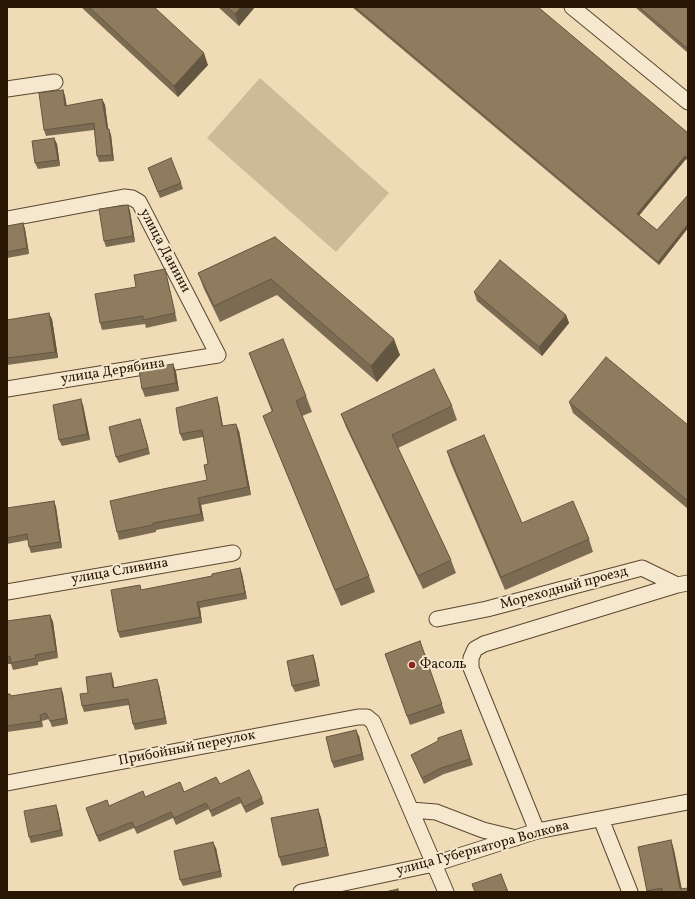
<!DOCTYPE html>
<meta charset="utf-8">
<style>
body{margin:0}
#map{position:relative;width:695px;height:899px;overflow:hidden;background:#efdbb5;font-family:Vollkorn,serif}
canvas{display:block}
.frame{position:absolute;inset:0;border:8px solid #281602;pointer-events:none}
</style>
<div id="map">
<canvas width="695" height="899"></canvas>
<div class="frame"></div>
</div>
<script>
const g = document.querySelector('canvas').getContext('2d');
g.lineJoin = 'round';
function fillPath(path, color) {
  g.fillStyle = color;
  g.fill(path, 'evenodd');
}
function shape(rows) {
  const path = new Path2D();
  for (const r of rows) {
    path.moveTo(r[0], r[1]);
    for (let i = 2; i < r.length; i += 2) path.lineTo(r[i], r[i + 1]);
  }
  return path;
}
function trace(path, color, width, dash) {
  g.strokeStyle = color;
  g.lineWidth = width;
  g.lineCap = dash ? 'butt' : 'round';
  g.setLineDash(dash || []);
  g.stroke(path);
}
function write(font, color, halo, rows, align = 'center') {
  g.font = font + ' Vollkorn,serif';
  g.lineWidth = 4;
  g.setLineDash([]);
  g.textBaseline = 'middle';
  g.strokeStyle = halo;
  g.fillStyle = color;
  for (const [text, x, y, turn = 0] of rows) {
    g.save();
    g.translate(x, y);
    g.rotate((+turn || 0) * Math.PI / 180);
    g.textAlign = isNaN(turn) ? turn : align;
    if (halo) g.strokeText(text, 0, 0);
    g.fillText(text, 0, 0);
    g.restore();
  }
}
fillPath(shape([
 [260,78,389,193,336,252,207,138]
]), '#cdba97');
const minor = shape([
 [572,7,688,102],
 [7,89,55,82],
 [7,219,124,197,132,198,139,202,218,355,7,389],
 [7,592,233,553],
 [437,619,487,609,642,568,677,585,688,583],
 [7,783,358,717,367,717,373,722,446,892],
 [411,810,436,812,483,830,516,838],
 [601,819,630,892],
 [537,831,471,668,471,658,475,649,484,644,677,585],
 [301,892,434,864,537,831,688,802]
]);
trace(minor, '#5a472f', 17);
trace(minor, '#f5e8cf', 15);
fillPath(shape([
 [81,7,154,7,208,65,178,97],
 [218,7,255,7,239,26],
 [352,7,538,7,688,133,688,161,686,159,639,215,657,230,688,195,688,228,659,265],
 [635,7,688,7,688,53],
 [63,90,65,96,67,106,102,99,105,105,108,129,109,129,111,135,114,161,99,162,97,156,94,130,46,136,44,130],
 [54,138,57,144,60,166,38,169,35,163],
 [148,168,181,183,183,189,160,198],
 [128,205,130,211,135,242,106,247,104,241],
 [23,223,25,229,29,254,7,258,7,226],
 [275,237,400,355,377,382,277,295,220,322,204,289,198,273],
 [167,277,177,321,146,328,145,324,102,330,100,323,136,287],
 [474,292,566,315,569,323,542,356,477,301],
 [52,319,58,358,7,365,7,320],
 [249,353,306,396,312,412,302,416,369,576,375,592,341,606,269,431,263,416,272,412,255,369],
 [173,364,176,372,179,391,145,397,142,389],
 [569,402,688,425,688,509,573,413],
 [219,404,223,426,239,431,251,495,201,505,204,521,156,530,156,532,119,540,117,532,207,480,208,464,203,437,183,441,180,434],
 [83,405,90,440,62,446,59,440],
 [452,406,457,420,398,448,451,560,456,573,423,589,346,427,341,414],
 [142,425,150,454,119,463,116,457],
 [447,451,522,523,589,539,593,552,505,590,451,464],
 [54,501,56,507,62,548,31,553,29,547,28,540,7,544,7,508],
 [240,568,242,574,247,599,200,608,202,623,120,638,118,632,142,590,212,576],
 [50,615,53,622,58,658,38,662,38,665,13,670,11,664,7,664,7,621],
 [420,641,445,713,410,725,385,654],
 [313,655,315,661,320,686,295,692,292,686],
 [113,679,114,687,159,685,167,724,135,730,133,724,129,705,84,712,82,706,88,693],
 [61,688,63,694,68,724,52,727,49,719,42,721,43,727,7,732,7,694,11,696],
 [461,730,473,765,444,774,424,784,411,755],
 [359,736,364,760,334,768,332,762],
 [220,784,262,798,264,804,246,813,241,803,212,817,209,809,176,825,173,818,137,834,134,828,99,842,88,814,109,806,145,797,184,792],
 [318,809,321,818,329,856,282,866,279,857],
 [58,811,63,836,31,843,29,837],
 [671,840,674,850,682,889,688,892,647,892,638,847],
 [216,848,222,877,183,886,180,880]
]), '#7b6b52');
fillPath(shape([
 [241,7,255,7,239,26,235,14],
 [204,53,208,65,178,97,174,86],
 [63,90,65,96,67,112,65,106],
 [102,99,105,105,109,135,107,129],
 [109,129,111,135,114,161,112,155],
 [54,138,57,144,60,166,58,160],
 [685,156,686,159,638,217,637,214],
 [128,205,130,211,135,242,133,236],
 [23,223,25,229,29,254,27,248],
 [688,224,688,228,659,265,658,262],
 [49,313,52,319,58,358,55,352],
 [566,315,569,323,542,356,539,347],
 [394,339,400,355,377,382,371,366],
 [173,364,176,372,179,391,176,383],
 [217,397,219,404,224,434,222,426],
 [81,399,83,405,90,440,87,434],
 [140,419,142,425,150,454,148,448],
 [236,424,239,431,251,495,248,487],
 [198,498,201,505,204,521,201,514],
 [54,501,56,507,62,548,60,542],
 [240,568,242,574,247,599,245,593],
 [197,602,200,608,202,623,200,617],
 [50,615,53,622,58,658,56,651],
 [313,655,315,661,320,686,318,680],
 [111,673,113,679,115,694,113,688],
 [157,679,159,685,167,724,165,718],
 [61,688,63,694,68,724,66,718],
 [356,730,359,736,364,760,362,754],
 [56,805,58,811,63,836,61,830],
 [318,809,321,818,329,856,326,847],
 [671,840,674,850,682,892,680,889],
 [213,842,216,848,222,877,220,871]
]), '#645742');
const building = shape([
 [89,7,154,7,204,53,174,86,89,7],
 [227,7,241,7,235,14,227,7],
 [355,7,538,7,688,133,688,158,685,156,637,214,657,230,688,195,688,224,658,262,355,7],
 [639,7,688,7,688,49,639,7],
 [63,90,65,106,102,99,107,129,109,129,112,155,97,156,94,123,44,130,39,93,63,90],
 [54,138,58,160,35,163,32,141,54,138],
 [171,158,181,183,158,192,148,168,171,158],
 [128,205,133,236,104,241,99,209,128,205],
 [23,223,27,248,7,252,7,226,23,223],
 [275,237,394,339,371,366,271,279,214,306,198,273,275,237],
 [500,260,566,315,539,347,474,292,500,260],
 [165,269,175,313,143,320,143,316,100,323,95,294,136,287,134,275,165,269],
 [49,313,55,352,7,358,7,320,49,313],
 [283,339,306,396,296,401,369,576,335,590,263,416,273,411,249,353,283,339],
 [606,357,688,425,688,501,569,402,606,357],
 [173,364,176,383,142,389,139,370,173,364],
 [434,369,452,406,392,435,451,560,418,576,341,414,434,369],
 [217,397,222,426,236,424,248,487,198,498,201,514,153,523,153,525,117,532,110,501,163,489,207,480,204,465,208,464,202,430,180,434,176,408,217,397],
 [81,399,87,434,59,440,53,405,81,399],
 [140,419,148,448,116,457,109,427,140,419],
 [484,435,522,523,573,501,589,539,501,577,447,451,484,435],
 [54,501,60,542,29,547,27,534,7,538,7,508,54,501],
 [240,568,245,593,197,602,200,617,118,632,111,590,140,585,141,590,212,576,212,574,240,568],
 [50,615,56,651,35,655,36,658,11,663,10,656,7,657,7,621,50,615],
 [420,641,442,704,407,716,385,654,420,641],
 [313,655,318,680,292,686,287,661,313,655],
 [111,673,113,688,157,679,165,718,133,724,128,699,82,706,80,694,88,693,86,677,111,673],
 [61,688,66,718,50,721,46,713,40,715,41,721,7,726,7,694,10,694,11,696,61,688],
 [356,730,362,754,332,762,326,737,356,730],
 [461,730,470,759,441,768,422,778,411,755,438,741,438,738,461,730],
 [249,770,262,798,244,807,239,797,210,811,206,803,174,818,171,812,135,828,132,822,97,836,86,808,107,800,109,806,143,791,145,797,180,782,184,792,216,777,220,784,249,770],
 [56,805,61,830,29,837,24,811,56,805],
 [318,809,326,847,279,857,271,818,318,809],
 [671,840,680,889,688,888,688,892,662,892,662,888,647,891,638,847,671,840],
 [213,842,220,871,180,880,174,851,213,842],
 [501,874,508,892,475,892,472,884,501,874],
 [398,889,398,892,385,892,398,889]
]);
fillPath(building, '#8f7c5f');
trace(building, '#645742', 1);
for (const [x, y, r, color] of [
 [412,665,4,"#8f2418"]
]) {
  const dot = new Path2D();
  dot.arc(x, y, r, 0, 2 * Math.PI);
  g.fillStyle = color;
  g.fill(dot);
  trace(dot, '#f5e8cf', 1.5);
}
write('14px', '#281602', '#f5e8cf', [
 ["улица Данини",164,251,62],
 ["улица Дерябина",113,372,-9],
 ["улица Сливина",120,572,-10],
 ["Мореходный проезд",564,589,-15],
 ["Прибойный переулок",187,749,-11],
 ["улица Губернатора Волкова",483,849,-15]
]);
write('14px', '#281602', '#f5e8cf', [
 ["Фасоль",420,665]
], 'left');
</script>
